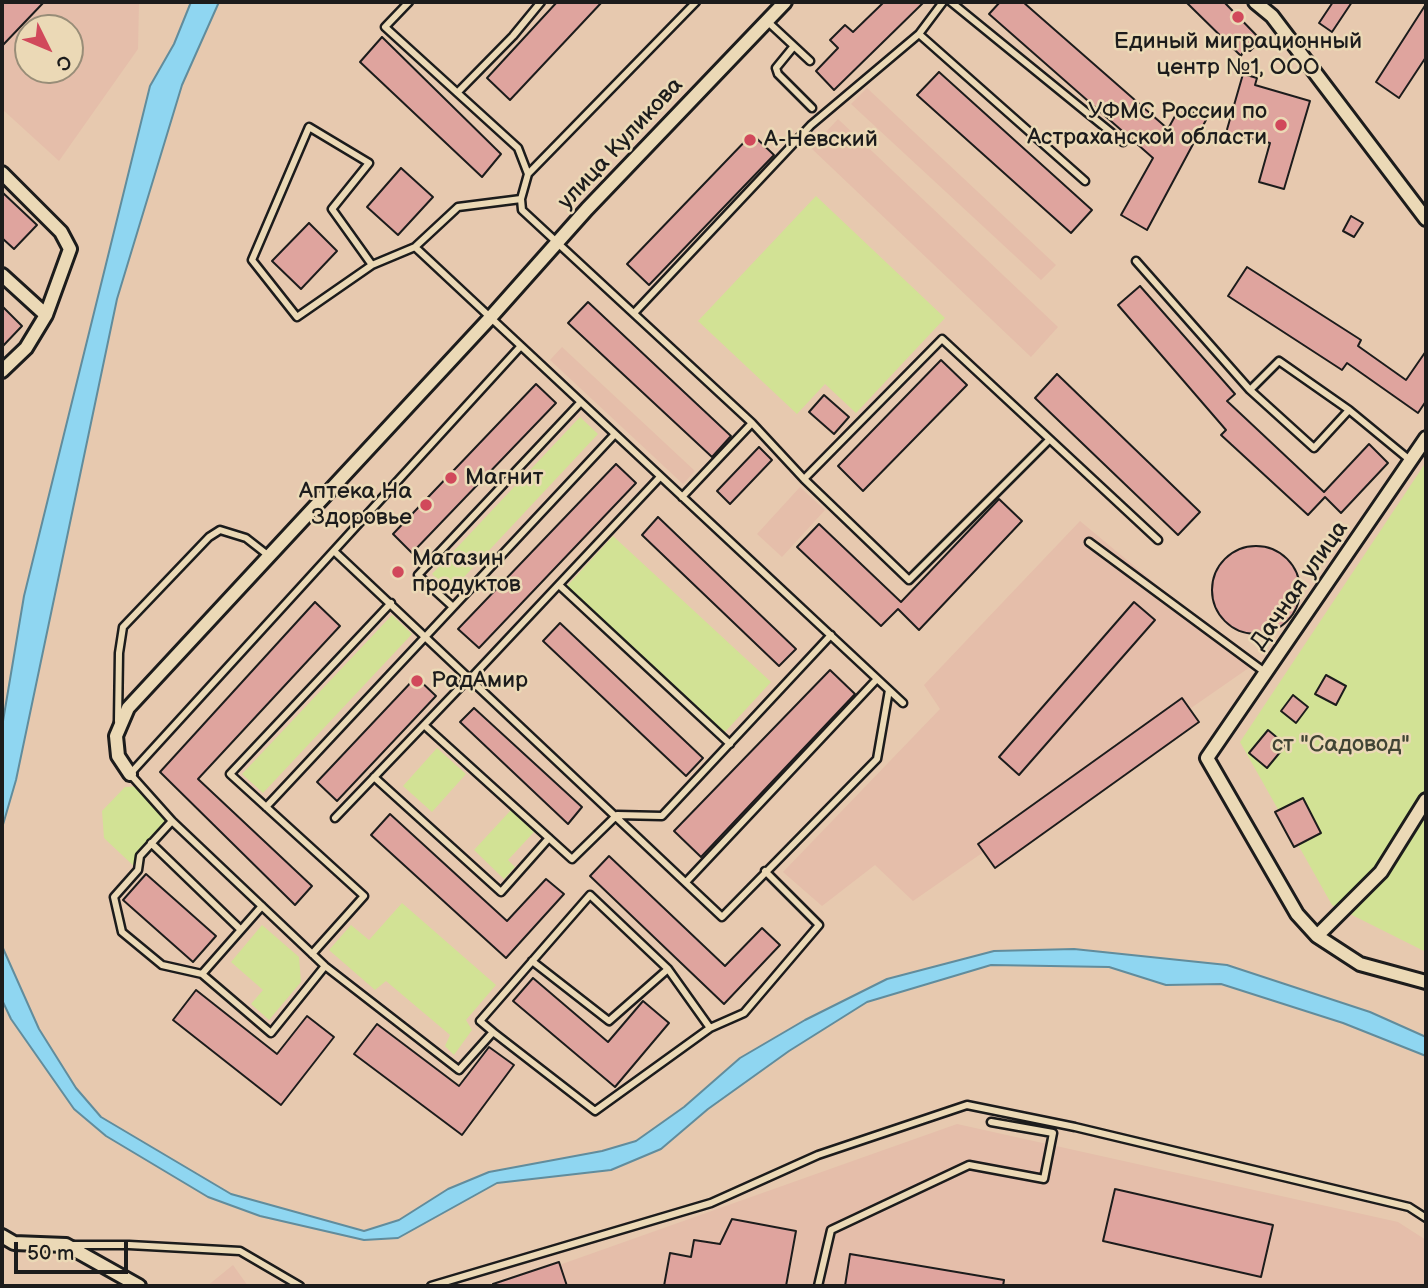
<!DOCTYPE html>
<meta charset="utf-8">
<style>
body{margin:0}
#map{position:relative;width:1428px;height:1288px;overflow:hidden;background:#e7c9af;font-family:"Balsamiq Sans",sans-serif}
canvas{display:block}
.frame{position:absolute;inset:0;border:4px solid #1c1c1c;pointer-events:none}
.north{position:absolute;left:14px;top:14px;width:70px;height:70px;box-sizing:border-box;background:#ebd9b6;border:2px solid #988d78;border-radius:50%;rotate:133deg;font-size:19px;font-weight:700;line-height:28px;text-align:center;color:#1c1c1c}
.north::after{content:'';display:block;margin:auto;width:24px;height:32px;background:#d1495b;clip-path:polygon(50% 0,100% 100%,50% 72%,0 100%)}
.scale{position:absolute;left:14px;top:1242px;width:114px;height:32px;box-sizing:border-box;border:4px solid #1c1c1c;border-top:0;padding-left:9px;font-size:21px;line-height:24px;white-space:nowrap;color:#1c1c1c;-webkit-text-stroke:5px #ebd9b6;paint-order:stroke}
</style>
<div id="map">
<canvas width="1428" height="1288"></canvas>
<div class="frame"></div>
<div class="north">С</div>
<div class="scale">50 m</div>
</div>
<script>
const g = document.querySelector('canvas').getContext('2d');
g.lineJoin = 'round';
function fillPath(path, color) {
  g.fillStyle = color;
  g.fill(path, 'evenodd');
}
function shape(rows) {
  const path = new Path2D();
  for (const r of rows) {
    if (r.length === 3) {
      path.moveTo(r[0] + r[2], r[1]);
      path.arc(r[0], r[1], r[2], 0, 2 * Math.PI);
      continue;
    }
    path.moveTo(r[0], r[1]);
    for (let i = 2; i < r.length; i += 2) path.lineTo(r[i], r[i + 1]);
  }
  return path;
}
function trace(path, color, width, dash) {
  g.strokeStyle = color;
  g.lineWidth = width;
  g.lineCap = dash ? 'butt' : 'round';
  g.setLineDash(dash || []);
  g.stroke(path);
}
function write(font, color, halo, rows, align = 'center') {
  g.font = font + ' "Balsamiq Sans",sans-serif';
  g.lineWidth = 5;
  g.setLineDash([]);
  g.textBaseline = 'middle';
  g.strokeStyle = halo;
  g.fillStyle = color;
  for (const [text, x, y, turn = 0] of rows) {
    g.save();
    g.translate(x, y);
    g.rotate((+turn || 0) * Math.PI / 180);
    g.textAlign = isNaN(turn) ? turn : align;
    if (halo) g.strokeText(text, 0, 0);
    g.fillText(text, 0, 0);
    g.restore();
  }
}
fillPath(shape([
 [2,2,139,2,138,49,59,161,2,109],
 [28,28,70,28,70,70,28,70],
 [867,88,1056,265,1041,280,851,104],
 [838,119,1058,327,1031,357,811,148],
 [562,347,695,471,683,484,550,360],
 [800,487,825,510,782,557,757,534],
 [1080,521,1253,665,913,901,875,865,822,906,783,872,940,709,924,685],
 [957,1124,1398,1222,1426,1240,1426,1286,500,1286],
 [233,1265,248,1286,207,1286]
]), '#e5beaa');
fillPath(shape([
 [816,196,945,318,856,413,825,384,797,414,698,321],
 [580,417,598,434,451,591,432,574],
 [1426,462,1426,952,1332,905,1240,742],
 [613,536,771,682,724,733,567,586],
 [392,615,412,634,263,793,242,774],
 [437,748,466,774,432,812,403,786],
 [140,786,172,821,140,855,138,870,104,838,102,811,125,787],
 [511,810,534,832,508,860,515,867,504,879,474,850],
 [402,903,496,985,466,1020,472,1030,454,1055,445,1046,450,1035,386,981,375,990,329,950,351,925,369,940],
 [262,925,299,957,301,982,269,1020,251,1004,263,990,231,962]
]), '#d2e295');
const water = shape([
 [191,2,219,2,182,85,117,299,16,780,2,828,2,727,24,596,150,86,174,44,191,2],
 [2,946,39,1029,76,1088,101,1117,231,1194,364,1231,399,1220,448,1189,489,1172,602,1151,636,1141,684,1107,740,1058,805,1020,887,979,994,951,1074,949,1227,965,1370,1012,1426,1037,1426,1056,1343,1023,1221,984,1166,985,1109,967,991,965,867,1002,789,1051,708,1109,661,1149,611,1170,497,1183,398,1238,364,1240,260,1216,208,1197,106,1136,74,1109,11,1019,2,1000,2,946]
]);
fillPath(water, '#8fd6f1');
trace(water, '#618c9c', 2);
const building = shape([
 [2,2,44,2,2,46,2,2],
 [557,2,602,2,510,100,487,78,557,2],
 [884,2,924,2,834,90,816,71,838,48,830,40,845,25,853,32,884,2],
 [1000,2,1023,2,1168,129,1181,105,1206,120,1147,230,1121,215,1153,158,989,14,1000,2],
 [1186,2,1224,2,1261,40,1250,51,1244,49,1241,56,1186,2],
 [1333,2,1352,2,1332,32,1319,23,1333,2],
 [1426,4,1426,57,1399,98,1376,82,1426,4],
 [382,37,501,154,482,177,360,62,382,37],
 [939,72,1092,210,1071,233,917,95,939,72],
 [1243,74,1257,78,1255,85,1310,101,1284,189,1259,182,1270,143,1226,133,1243,74],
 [752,134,774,155,649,285,627,264,752,134],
 [401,168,433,197,398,235,367,207,401,168],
 [2,192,37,225,14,249,2,238,2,192],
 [1351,216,1363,223,1354,237,1343,231,1351,216],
 [309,223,337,251,301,289,272,261,309,223],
 [1247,267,1361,340,1358,346,1406,380,1426,351,1426,401,1418,413,1347,363,1342,370,1228,296,1247,267],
 [1140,286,1235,394,1227,401,1324,492,1369,444,1388,463,1341,513,1325,497,1308,515,1221,435,1226,430,1118,305,1140,286],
 [588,302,731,436,712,457,568,323,588,302],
 [2,306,22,326,2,347,2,306],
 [941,360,967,385,863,491,838,466,941,360],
 [1057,374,1200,512,1178,535,1035,398,1057,374],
 [536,384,556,403,412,553,393,534,536,384],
 [824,395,849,417,834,434,809,412,824,395],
 [759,447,772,460,730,504,717,491,759,447],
 [616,464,636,483,479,648,458,629,616,464],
 [999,499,1022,521,919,630,898,609,881,626,797,547,819,524,901,602,999,499],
 [658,517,796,649,779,666,642,535,658,517],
 [1256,590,44],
 [315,602,340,626,198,779,312,886,295,905,160,772,315,602],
 [1134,602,1155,620,1019,775,999,757,1134,602],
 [560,623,703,758,686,776,543,641,560,623],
 [830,670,855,694,701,857,674,831,830,670],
 [1326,675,1346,686,1336,705,1315,694,1326,675],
 [416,677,436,696,337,801,317,782,416,677],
 [1293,695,1308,707,1296,723,1281,711,1293,695],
 [1182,698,1199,722,995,868,978,844,1182,698],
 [474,708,582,807,568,824,460,722,474,708],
 [1268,730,1286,745,1267,768,1249,753,1268,730],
 [1303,798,1321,833,1294,847,1275,812,1303,798],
 [390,814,507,921,546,879,564,894,506,958,371,835,390,814],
 [609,856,725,966,762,928,780,945,724,1004,590,876,609,856],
 [146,874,216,936,193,962,123,900,146,874],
 [533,978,608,1042,643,1001,669,1023,615,1087,513,1001,533,978],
 [196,990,277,1054,307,1016,334,1037,281,1105,173,1020,196,990],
 [377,1024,459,1086,489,1047,514,1065,462,1135,354,1054,377,1024],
 [1115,1189,1273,1225,1261,1277,1103,1241,1115,1189],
 [732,1219,796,1231,786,1286,664,1286,670,1253,691,1257,694,1240,720,1244,732,1219],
 [850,1254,1004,1280,1003,1286,845,1286,850,1254],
 [559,1262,567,1286,494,1286,493,1284,559,1262]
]);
fillPath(building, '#dfa49e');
trace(building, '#1c1c1c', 2);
const service = shape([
 [409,2,385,27,518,148,528,174,521,199,522,210,752,423,804,479,909,580,1049,440],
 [951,2,1123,142],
 [767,21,810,61],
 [919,34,1085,181],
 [794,46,776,68,778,74,812,108],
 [458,92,513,36,541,2],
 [528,174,696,2],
 [415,247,458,207,521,199],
 [1136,261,1250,390,1279,361,1349,410,1411,461],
 [372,265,332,209,369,163,309,127,252,260,297,317,372,265,415,247,903,703],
 [635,312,811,125,919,34,943,2],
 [520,347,130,774,172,821,325,966,459,1070,493,1032,480,1021,590,895,668,969,710,1028,744,1013,819,925,765,871],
 [1250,390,1314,448,1349,410],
 [804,479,942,339,1158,540],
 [682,497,752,423],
 [1089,542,1266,673],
 [335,552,722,917,877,759,889,690],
 [559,585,730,744],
 [453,607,418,575,579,404],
 [471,678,660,477],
 [118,721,119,653,123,627,209,537,220,530,246,538,269,556],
 [424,725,572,859,617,815,662,816,831,635],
 [374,777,501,892,549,838],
 [266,807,615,434],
 [335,818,470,677],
 [172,821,140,856,138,870,114,897,122,932,162,965,202,974,271,1033,325,966],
 [151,843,240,929],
 [686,882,877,679],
 [312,954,364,896,230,774,391,603],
 [532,961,609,1021,668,969],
 [202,974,262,906],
 [493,1032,595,1111,710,1028],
 [70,1245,129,1245,240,1251,300,1286],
 [431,1286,711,1203,818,1155,967,1105,1075,1127,1409,1207,1426,1218],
 [818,1286,831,1230,969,1165,1044,1179,1053,1133,991,1122]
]);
const minor = shape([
 [1255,2,1272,16,1426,219],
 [2,173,61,232,70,249,46,315],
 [2,275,46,315,26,348,2,371],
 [1426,438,1207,758,1297,914,1317,936,1360,964,1426,982],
 [130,774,118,756,116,736,128,708,490,318,587,209,785,2],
 [1317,936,1381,872,1426,800],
 [2,1236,14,1243,66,1245,139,1286]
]);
trace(service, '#1c1c1c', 11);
trace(minor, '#1c1c1c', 18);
trace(service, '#ebd9b6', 6);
trace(minor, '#ebd9b6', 12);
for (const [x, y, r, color] of [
 [1238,17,7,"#d1495b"],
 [1281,125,7,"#d1495b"],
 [750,140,7,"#d1495b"],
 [451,478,7,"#d1495b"],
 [426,505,7,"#d1495b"],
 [398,572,7,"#d1495b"],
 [417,681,7,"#d1495b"]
]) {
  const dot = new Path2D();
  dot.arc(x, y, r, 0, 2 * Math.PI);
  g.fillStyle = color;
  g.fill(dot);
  trace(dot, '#ebd9b6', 2.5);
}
write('23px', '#1c1c1c', '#ebd9b6', [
 ["Единый миграционный",1238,42,"center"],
 ["центр №1, ООО",1238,68,"center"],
 ["УФМС России по",1267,112,"right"],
 ["Астраханской области",1267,138,"right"],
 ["А-Невский",764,140],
 ["Магнит",465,478],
 ["Аптека На",412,492,"right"],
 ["Здоровье",412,518,"right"],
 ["Магазин",412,559],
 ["продуктов",412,585],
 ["РадАмир",431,681]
], 'left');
write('23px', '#1c1c1c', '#ebd9b6', [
 ["улица Куликова",621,144,-47],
 ["Дачная улица",1300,586,-55]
]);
write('23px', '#404434', '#ebd9b6', [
 ["ст \"Садовод\"",1341,745]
]);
</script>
